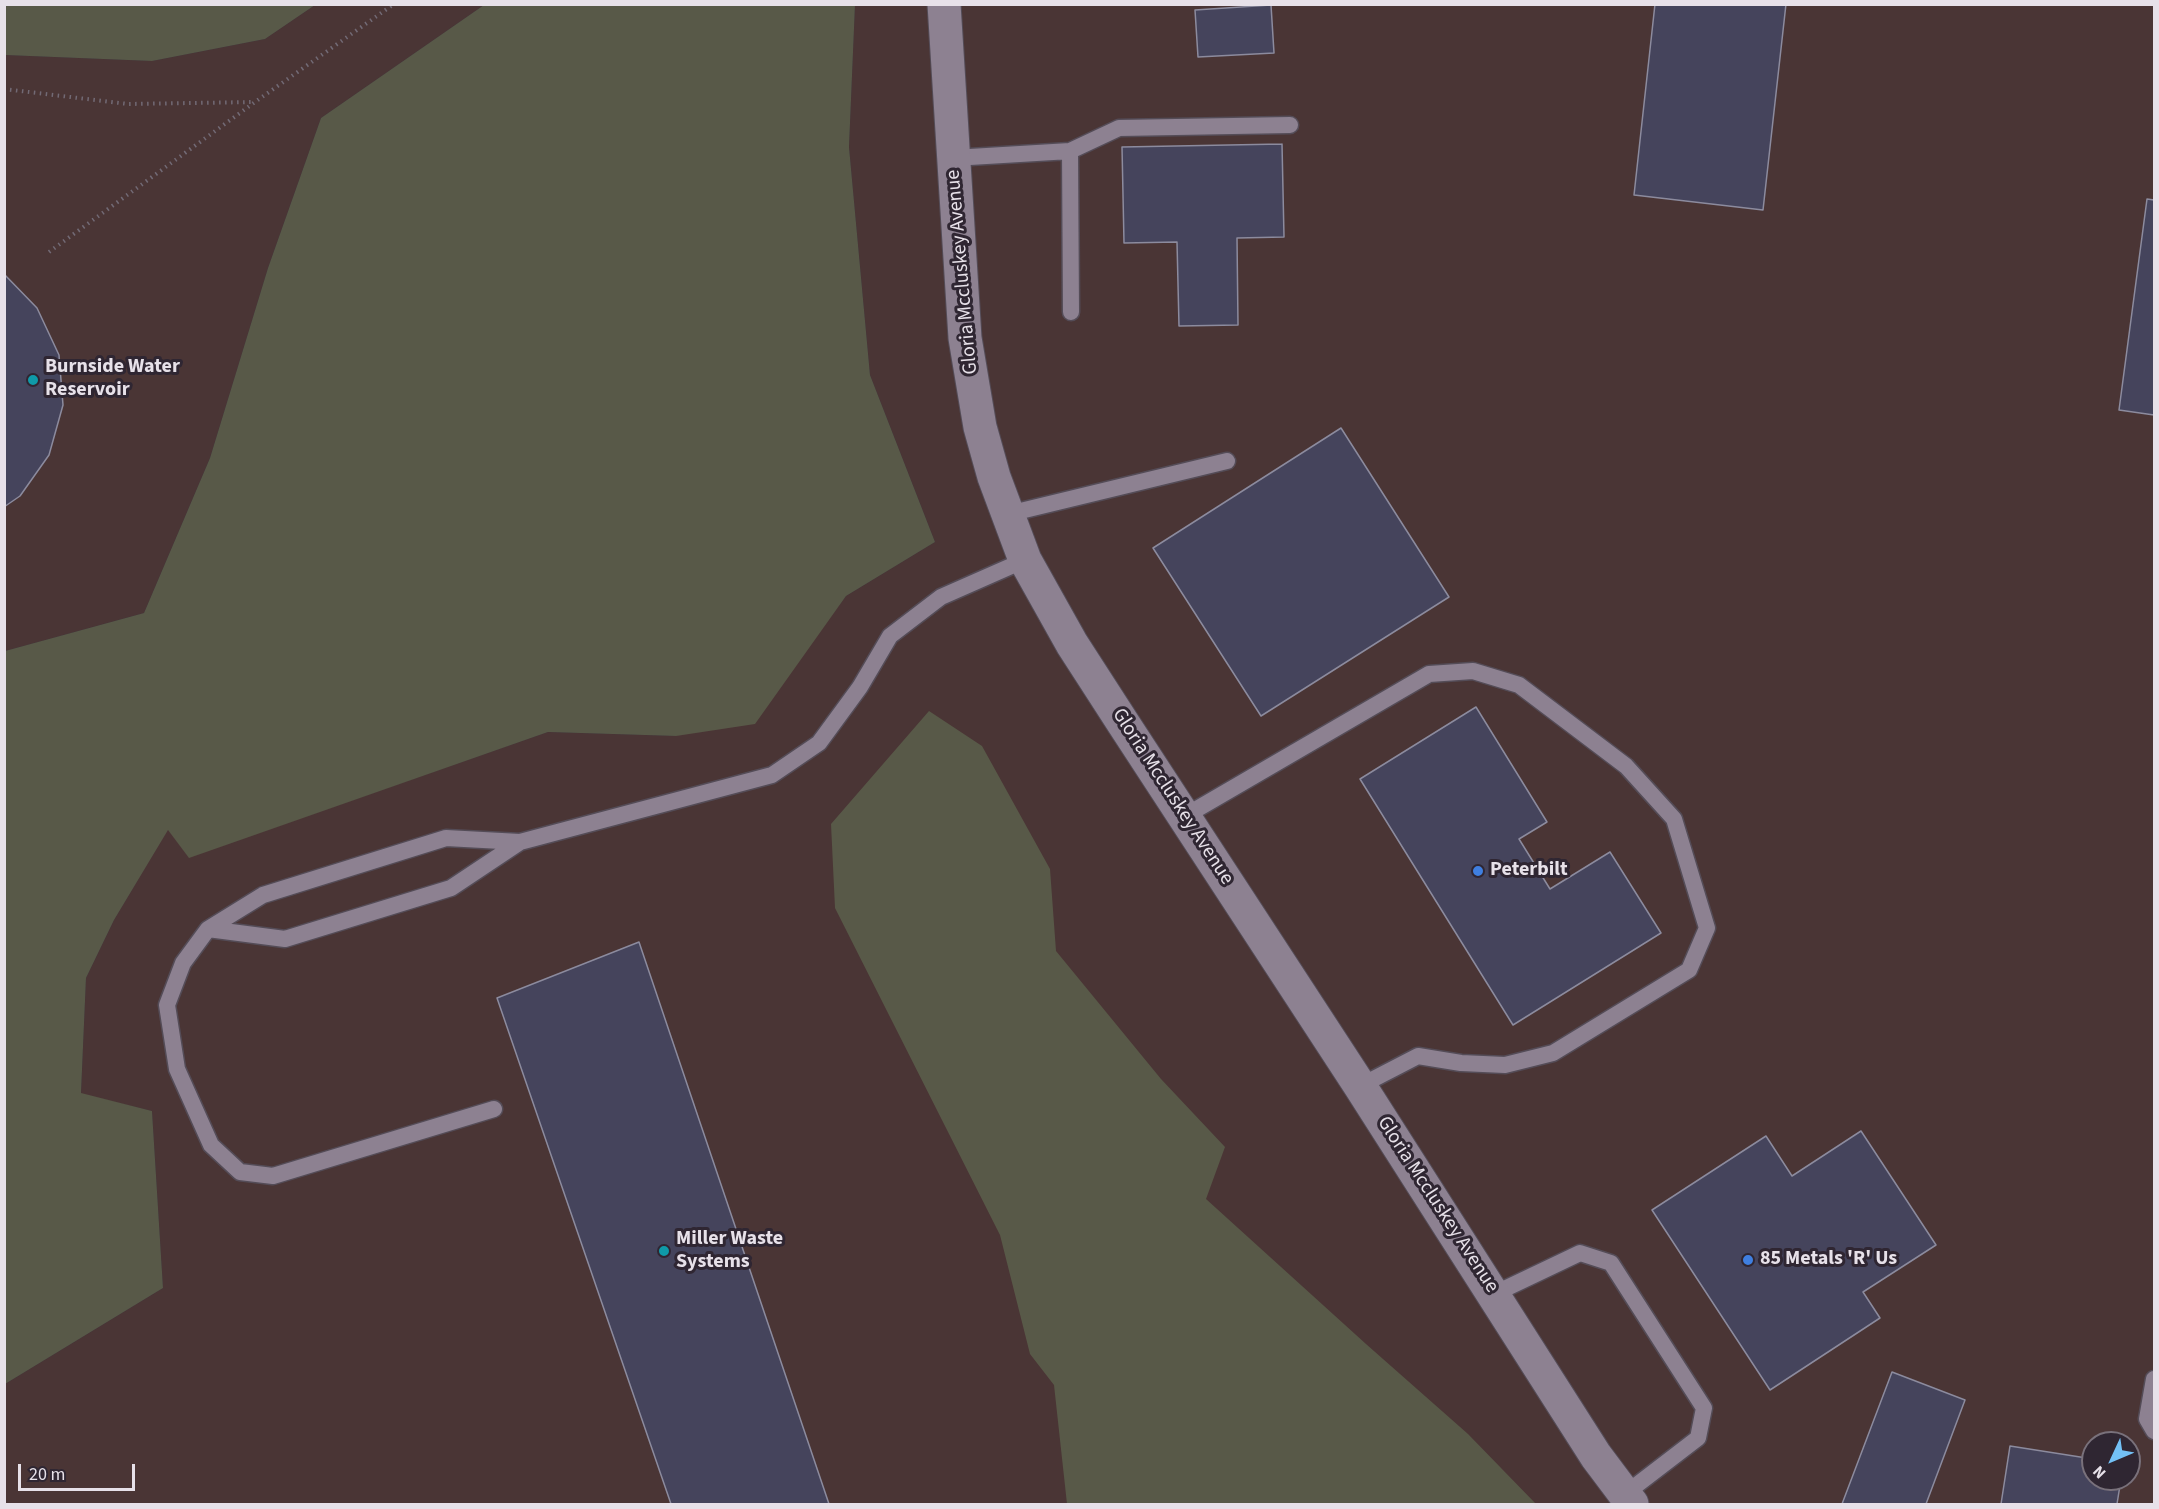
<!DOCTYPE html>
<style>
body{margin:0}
#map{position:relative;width:2159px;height:1509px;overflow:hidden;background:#3a303d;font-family:"Source Sans 3",sans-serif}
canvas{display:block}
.frame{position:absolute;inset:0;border:6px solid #e7e1e9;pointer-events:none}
.north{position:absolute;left:2081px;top:1431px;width:60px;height:60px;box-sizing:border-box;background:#2f2632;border:2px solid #79717b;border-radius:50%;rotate:226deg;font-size:16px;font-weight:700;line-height:24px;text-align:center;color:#e7e1e9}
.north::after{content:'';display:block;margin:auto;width:21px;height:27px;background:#73c1f6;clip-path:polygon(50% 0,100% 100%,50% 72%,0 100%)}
.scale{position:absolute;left:18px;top:1464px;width:117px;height:27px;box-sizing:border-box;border:3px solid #e7e1e9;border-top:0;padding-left:8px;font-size:18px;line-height:21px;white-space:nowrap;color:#e7e1e9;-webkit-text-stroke:4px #2f2632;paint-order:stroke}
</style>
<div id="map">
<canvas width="2159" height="1509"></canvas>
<div class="frame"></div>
<div class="north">N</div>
<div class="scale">20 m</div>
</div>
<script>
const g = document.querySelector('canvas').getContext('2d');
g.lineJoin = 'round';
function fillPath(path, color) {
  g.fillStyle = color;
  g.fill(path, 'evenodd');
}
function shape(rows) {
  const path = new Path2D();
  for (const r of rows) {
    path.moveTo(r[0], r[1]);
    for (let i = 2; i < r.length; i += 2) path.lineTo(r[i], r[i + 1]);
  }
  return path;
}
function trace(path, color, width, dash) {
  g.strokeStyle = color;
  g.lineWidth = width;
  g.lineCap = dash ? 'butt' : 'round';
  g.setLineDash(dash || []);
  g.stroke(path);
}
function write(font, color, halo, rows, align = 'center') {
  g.font = font + ' "Source Sans 3",sans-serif';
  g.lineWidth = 6;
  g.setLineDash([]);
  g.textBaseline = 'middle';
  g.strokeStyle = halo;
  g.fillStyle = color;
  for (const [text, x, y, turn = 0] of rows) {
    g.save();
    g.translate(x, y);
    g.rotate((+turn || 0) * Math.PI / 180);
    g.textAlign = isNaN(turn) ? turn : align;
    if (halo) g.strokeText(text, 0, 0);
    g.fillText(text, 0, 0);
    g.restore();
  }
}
fillPath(shape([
 [315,5,484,5,321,118,268,268,210,458,144,613,5,651,5,55,152,61,265,39],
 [855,5,2154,5,2154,1504,5,1504,5,1384,163,1288,152,1111,81,1094,86,978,114,920,168,829,189,857,548,732,676,736,819,632,846,596,935,542,870,375,849,147],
 [2093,1443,2129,1443,2129,1479,2093,1479]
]), '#4a3535');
fillPath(shape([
 [5,4,315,4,315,5,265,39,152,61,5,55],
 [484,5,855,5,849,147,870,375,935,542,846,596,755,724,676,736,548,732,189,858,168,830,114,920,86,978,81,1093,152,1111,163,1288,5,1384,5,651,144,613,210,458,268,268,321,118],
 [929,711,982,746,1050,869,1056,951,1161,1079,1225,1147,1206,1199,1366,1344,1468,1434,1536,1504,1067,1504,1054,1385,1030,1354,1000,1235,835,908,831,824]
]), '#585948');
const building = shape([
 [1655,4,1786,4,1763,210,1634,195,1655,4],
 [1271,5,1274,53,1198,57,1195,10,1271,5],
 [1282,144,1284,237,1237,238,1238,325,1179,326,1177,242,1124,243,1122,147,1282,144],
 [2147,199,2154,200,2154,415,2119,410,2147,199],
 [4,274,37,308,59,355,63,405,49,455,20,496,4,507,4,274],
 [1341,428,1449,597,1261,716,1153,548,1341,428],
 [1476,707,1547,822,1519,839,1550,889,1610,852,1661,933,1513,1025,1360,779,1476,707],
 [639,942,829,1504,671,1504,497,998,639,942],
 [1861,1131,1936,1245,1863,1292,1880,1318,1770,1390,1652,1210,1766,1136,1792,1176,1861,1131],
 [1892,1372,1965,1400,1926,1504,1842,1504,1892,1372],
 [2010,1446,2093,1459,2093,1479,2121,1479,2117,1504,2001,1504,2010,1446]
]);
fillPath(building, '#45445c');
trace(building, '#8c8b9e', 1.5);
const lane = shape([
 [1070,151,1071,312],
 [953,158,1070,151,1119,128,1290,125],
 [1008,514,1227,461],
 [1185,816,1429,674,1473,671,1519,685,1626,766,1674,819,1707,928,1689,970,1553,1053,1505,1065,1461,1063,1418,1056,1360,1086],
 [208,929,285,939,451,888,520,842],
 [494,1109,273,1176,240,1172,211,1145,177,1069,167,1005,183,963,208,929,263,895,446,838,520,842,772,775,819,743,860,687,890,636,941,597,1025,560],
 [1494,1294,1580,1253,1611,1263,1704,1408,1698,1438,1625,1494],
 [2154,1379,2147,1419,2154,1431]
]);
const street = shape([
 [944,4,965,338,980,427,994,477,1025,560,1072,644,1123,723,1360,1086,1596,1456,1632,1504]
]);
trace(lane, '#544c57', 19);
trace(street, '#544c57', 35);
trace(shape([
 [4,89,128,104,255,102],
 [49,252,255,102,394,4]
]), '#726a75', 4, [1.5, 4.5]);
trace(lane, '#8d8191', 16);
trace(street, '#8d8191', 33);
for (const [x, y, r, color] of [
 [33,380,6,"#0f9aa8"],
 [1478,871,6,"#3f7fe0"],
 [664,1251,6,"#0f9aa8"],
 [1748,1260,6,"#3f7fe0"]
]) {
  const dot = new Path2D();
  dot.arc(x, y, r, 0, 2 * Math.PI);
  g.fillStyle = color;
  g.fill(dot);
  trace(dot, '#2f2632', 2);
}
write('20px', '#e7e1e9', '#2f2632', [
 ["Gloria Mccluskey Avenue",963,272,-95],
 ["Gloria Mccluskey Avenue",1172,797,57],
 ["Gloria Mccluskey Avenue",1437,1205,57]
]);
write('bold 20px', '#e7e1e9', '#2f2632', [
 ["Burnside Water",45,368],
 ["Reservoir",45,391],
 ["Peterbilt",1490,871],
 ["Miller Waste",676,1240],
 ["Systems",676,1263],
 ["85 Metals 'R' Us",1760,1260]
], 'left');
</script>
